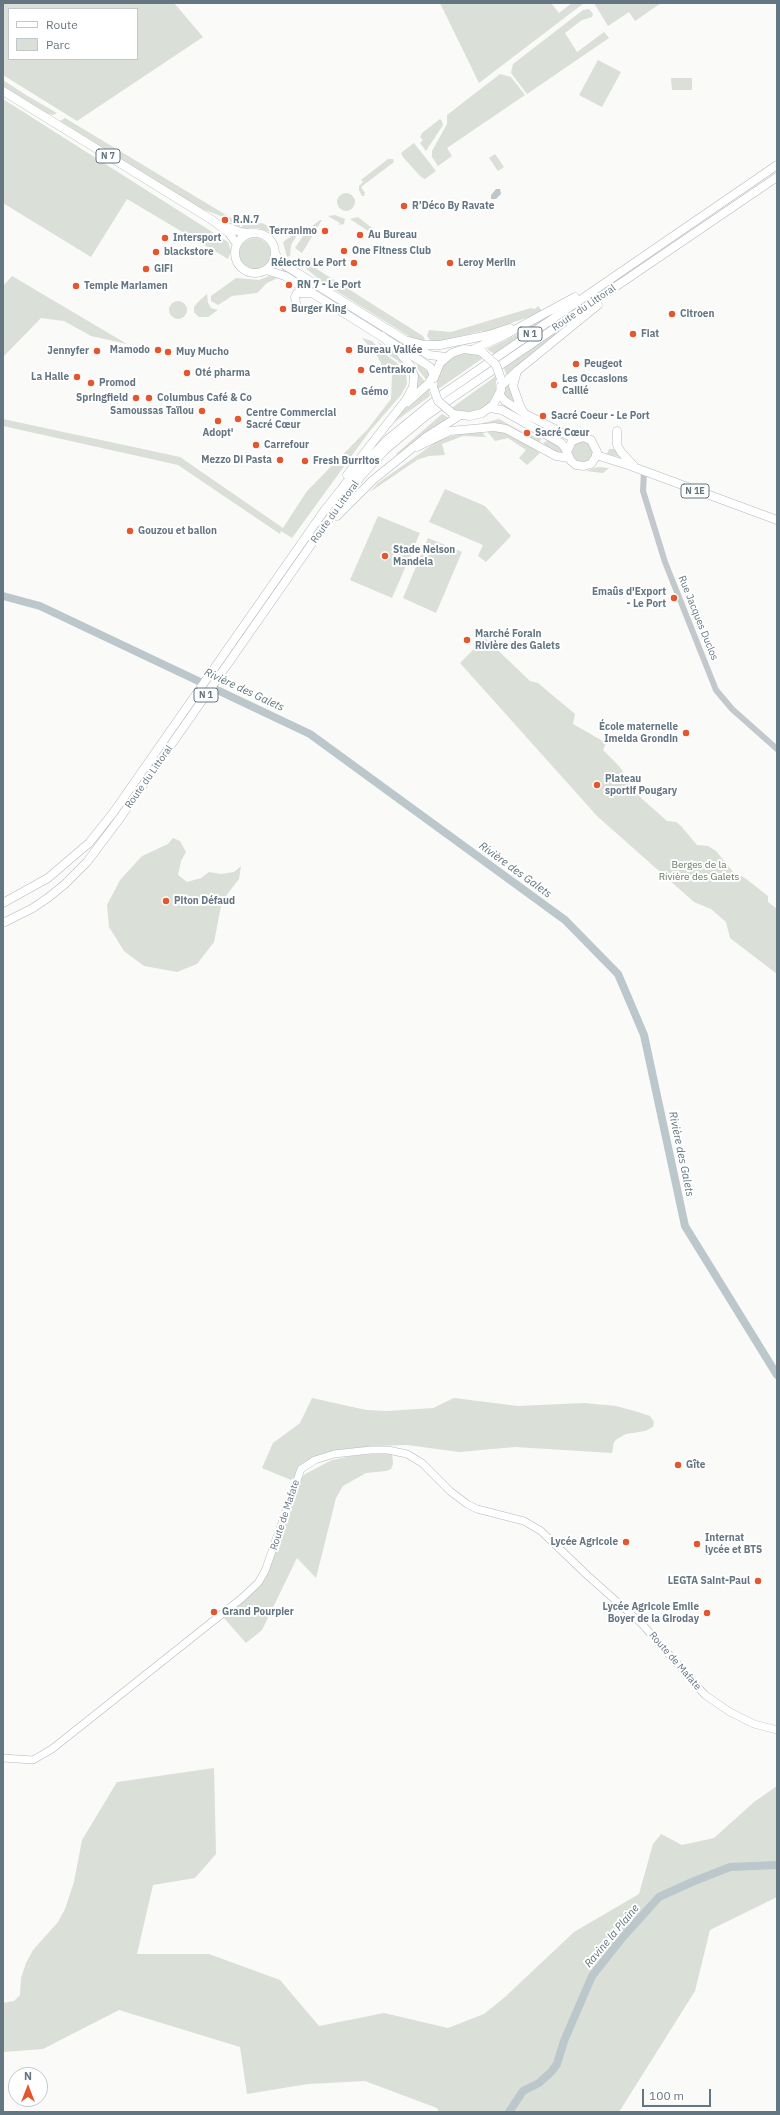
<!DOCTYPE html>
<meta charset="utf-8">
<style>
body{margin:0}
#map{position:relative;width:780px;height:2115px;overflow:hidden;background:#fafaf8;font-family:"IBM Plex Sans",sans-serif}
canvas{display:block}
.frame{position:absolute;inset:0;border:4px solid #657683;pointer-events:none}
.legend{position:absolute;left:8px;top:8px;width:130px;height:52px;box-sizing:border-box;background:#fff;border:1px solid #c1c8cd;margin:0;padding:5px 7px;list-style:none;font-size:12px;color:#657683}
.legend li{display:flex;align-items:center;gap:8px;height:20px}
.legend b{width:20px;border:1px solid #c1c8cd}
.north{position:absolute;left:8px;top:2067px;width:40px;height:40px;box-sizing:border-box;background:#fff;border:1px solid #c1c8cd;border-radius:50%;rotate:0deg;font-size:11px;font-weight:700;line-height:16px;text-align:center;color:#657683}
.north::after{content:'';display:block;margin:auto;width:14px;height:18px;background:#e4572e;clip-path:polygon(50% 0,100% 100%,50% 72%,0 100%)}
.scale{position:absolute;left:642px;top:2089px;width:69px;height:18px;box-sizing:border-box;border:2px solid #657683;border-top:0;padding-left:5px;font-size:12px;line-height:14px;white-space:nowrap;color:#657683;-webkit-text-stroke:3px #fff;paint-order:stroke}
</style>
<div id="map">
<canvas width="780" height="2115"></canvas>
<div class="frame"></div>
<ul class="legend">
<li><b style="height:5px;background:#fff"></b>Route</li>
<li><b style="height:11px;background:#dadfd7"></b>Parc</li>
</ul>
<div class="north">N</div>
<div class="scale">100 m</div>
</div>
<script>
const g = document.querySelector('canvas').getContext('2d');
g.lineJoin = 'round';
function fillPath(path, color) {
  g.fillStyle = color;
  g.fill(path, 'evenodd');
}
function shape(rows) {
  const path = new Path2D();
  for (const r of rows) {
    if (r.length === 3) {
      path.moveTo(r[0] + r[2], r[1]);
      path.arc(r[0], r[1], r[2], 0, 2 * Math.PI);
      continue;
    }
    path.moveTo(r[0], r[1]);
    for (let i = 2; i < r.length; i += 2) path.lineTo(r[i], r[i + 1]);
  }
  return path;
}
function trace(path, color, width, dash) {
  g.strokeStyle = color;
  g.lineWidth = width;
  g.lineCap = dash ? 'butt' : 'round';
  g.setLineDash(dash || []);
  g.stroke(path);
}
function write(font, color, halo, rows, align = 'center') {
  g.font = font + ' "IBM Plex Sans",sans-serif';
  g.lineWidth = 4;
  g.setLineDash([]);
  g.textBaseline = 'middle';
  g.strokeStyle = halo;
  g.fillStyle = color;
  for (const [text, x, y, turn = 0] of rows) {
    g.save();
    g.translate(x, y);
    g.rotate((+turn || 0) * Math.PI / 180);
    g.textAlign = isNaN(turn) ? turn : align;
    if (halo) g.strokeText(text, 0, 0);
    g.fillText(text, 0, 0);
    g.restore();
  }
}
fillPath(shape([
 [3,3,174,3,203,37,77,121,3,75],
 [9,9,137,9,137,59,9,59],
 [440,3,551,3,559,13,572,3,584,3,479,83],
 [594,3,661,3,635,21,629,12,608,26],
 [589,9,593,14,592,17,582,20,565,33,577,52,604,32,609,38,527,94,511,73,513,64,583,10],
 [598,60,621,72,602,107,579,95],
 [500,74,511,77,525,95,447,148,452,156,438,166,432,157,432,151,447,124,447,115],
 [671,78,692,78,692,90,672,90],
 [3,80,26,95,57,113,53,115,46,113,22,99,3,86],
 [3,99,228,242,231,251,228,259,127,199,91,257,3,203],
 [65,118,241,224,239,227,221,216,199,208,60,121],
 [440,119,442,121,443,125,426,151,420,143,423,140,420,137,422,133],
 [414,143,436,171,425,179,421,177,403,157,401,153],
 [495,154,504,167,498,171,489,158],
 [388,159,393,159,394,162,361,187,365,193,364,196,362,196,359,190,359,186,363,182,361,180],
 [346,202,9],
 [335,215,345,219,344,224,339,225,340,223,328,216],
 [358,217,377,232,377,237,350,219],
 [320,220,322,220,302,253,295,248,307,230],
 [262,223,266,225,276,234,258,228,241,228,243,225],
 [300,230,291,245,290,256,287,257,283,242],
 [255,254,16],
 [294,258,304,261,423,336,425,340,423,342,415,340,322,282],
 [283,267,422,353,420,356,282,270],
 [12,276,127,344,91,336,64,321,41,318,3,357,3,286],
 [269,276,278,278,267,283,257,293,232,296,218,305,211,301,211,296,236,278,259,280],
 [207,294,208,303,211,308,218,310,208,317,199,317,194,312,194,307,198,302],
 [178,310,9],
 [538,306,543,312,483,333,482,331,432,343,427,336,429,330,451,332,531,308,535,309],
 [547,316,548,317,494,354,487,349,516,335],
 [562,328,564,330,507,377,504,368],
 [362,338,372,341,386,355,396,362,406,373,407,384,401,395,369,432,292,538,281,531,280,534,178,465,3,426,3,419,180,457,283,528,307,491,367,430,391,399,392,375,386,374,378,357],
 [378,342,395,353,406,370,397,360,387,354],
 [467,353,474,353,483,358,437,390,437,377,443,364,454,356],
 [418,363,429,373,428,382,416,367],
 [415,369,426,383,415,394],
 [496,376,496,392,492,401,484,408,467,414,450,409],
 [505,384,511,385,517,403,506,397,504,393],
 [428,387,430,396,389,426,400,413],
 [442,414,449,418,399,455,396,454],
 [499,419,524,433,542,439,537,444,484,425,483,423],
 [485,429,501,430,535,447,534,449,540,453,527,465,519,458,526,450,508,438,495,441],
 [480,430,486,437,463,436,442,444,445,455,429,456,417,460,370,492,378,483,439,440,455,435],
 [549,438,557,442,566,457,541,446],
 [582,452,11],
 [609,449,618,449,623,458,607,454],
 [598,467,609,468,603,473,586,471],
 [445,489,485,506,511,536,486,562,478,556,483,545,429,522],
 [378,516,420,533,392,598,350,580],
 [428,538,462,552,436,613,403,598],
 [485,638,530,681,538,683,575,714,573,724,606,743,603,750,619,766,641,798,667,821,676,822,681,826,697,845,708,846,716,851,734,873,745,878,768,896,768,902,777,909,777,974,730,938,726,922,711,909,694,902,597,816,460,663],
 [173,838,180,841,186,852,181,861,178,875,187,882,201,878,209,872,221,874,234,872,241,866,239,879,222,901,214,942,197,964,177,972,144,966,124,951,109,927,107,905,120,880,142,856,168,844],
 [312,1398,366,1410,387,1411,433,1408,454,1398,518,1406,584,1403,616,1406,638,1412,650,1416,654,1422,653,1427,645,1431,626,1434,617,1439,614,1442,612,1453,515,1447,459,1452,407,1445,378,1446,344,1452,303,1468,291,1480,262,1468,273,1443,300,1423],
 [392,1452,393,1464,391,1469,386,1471,366,1473,343,1486,336,1498,316,1578,297,1558,262,1630,246,1643,224,1618,254,1590,295,1486,305,1474,332,1460,352,1456],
 [214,1768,216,1854,195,1878,153,1885,137,1954,209,1954,280,1980,319,2026,384,2013,448,2028,484,2014,505,1997,574,1932,639,1894,653,1844,661,1834,682,1845,714,1838,754,1802,777,1786,777,1897,710,1930,695,1991,619,2112,439,2112,437,2108,365,2081,308,2084,247,2094,240,2047,119,2010,43,2049,3,2052,3,2003,14,2001,20,1995,21,1978,26,1963,33,1950,58,1922,65,1909,74,1882,82,1840,117,1782]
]), '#dadfd7');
fillPath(shape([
 [496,189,500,189,501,194,496,199,491,199,491,195]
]), '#bbc7cb');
trace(shape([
 [3,596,40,606,310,734,565,920,618,974,644,1035,685,1226,777,1375],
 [509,2112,523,2091,539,2083,551,2072,557,2064,564,2041,592,1976,623,1937,659,1897,692,1882,730,1867,777,1865]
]), '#bbc7cb', 8);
const secondary = shape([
 [3,1758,33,1760,52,1749,242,1598,258,1583,265,1571,301,1469,315,1460,334,1454,371,1450,388,1450,407,1454,422,1463,450,1491,467,1504,477,1509,524,1521,541,1531,587,1575,642,1624,705,1695,730,1712,754,1724,777,1730]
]);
const primary = shape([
 [3,91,212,220,229,233,237,244],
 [225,226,240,232,250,233],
 [255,253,20],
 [276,255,283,264,429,355,446,357],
 [266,270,285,276,419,360,430,367,434,375],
 [296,303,295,297,297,293,309,293],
 [517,371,513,386,520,406,523,411],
 [434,378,440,363,452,353,464,349,479,351],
 [499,394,505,401,527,415,575,439],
 [490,408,502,410,561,443,565,448,571,461,576,465,584,466,591,464,595,458,597,452,591,440,583,437,572,441,567,452],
 [453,414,470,416,482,413,493,405,501,390],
 [617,431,617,445,621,452,634,466],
 [417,447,450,431,494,427,506,429,556,456,569,458],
 [596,455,628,465,777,520]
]);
const trunk = shape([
 [409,341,424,345,440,345,489,335,510,328],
 [474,349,505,335,575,297],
 [501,386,517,371,598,305],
 [408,402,428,384,434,375],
 [347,475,406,400,413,387,414,376,410,365,398,351,382,336],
 [337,516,373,480,426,437,459,416],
 [3,903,48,878,89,843,113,813,324,511,346,483,388,439,443,394,777,165],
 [3,923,33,908,49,897,65,884,87,862,120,818,336,509,361,476,385,450,427,415,777,177]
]);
trace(secondary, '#b3babf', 8);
trace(primary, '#b5babe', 9);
trace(trunk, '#b4b9bd', 9);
trace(shape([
 [644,471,643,491,665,562,716,690,732,709,777,749]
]), '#c3c8cc', 6);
trace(secondary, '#fff', 7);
trace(primary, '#fff', 8);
trace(trunk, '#fff', 8);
const primaryBridge = shape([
 [483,353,496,365,501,379],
 [433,387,438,401,452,413]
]);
trace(primaryBridge, '#b5babe', 9, []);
trace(primaryBridge, '#fff', 8);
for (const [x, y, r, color] of [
 [404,206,4,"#e4572e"],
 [225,220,4,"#e4572e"],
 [325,231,4,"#e4572e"],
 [360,235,4,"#e4572e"],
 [165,238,4,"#e4572e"],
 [344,251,4,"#e4572e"],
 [156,252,4,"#e4572e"],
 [354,263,4,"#e4572e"],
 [450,263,4,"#e4572e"],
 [146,269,4,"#e4572e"],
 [289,285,4,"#e4572e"],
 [76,286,4,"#e4572e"],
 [283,309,4,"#e4572e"],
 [672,314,4,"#e4572e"],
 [633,334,4,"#e4572e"],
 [158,350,4,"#e4572e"],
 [349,350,4,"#e4572e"],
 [97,351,4,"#e4572e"],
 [168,352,4,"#e4572e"],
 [576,364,4,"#e4572e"],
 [361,370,4,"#e4572e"],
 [187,373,4,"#e4572e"],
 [77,377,4,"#e4572e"],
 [91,383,4,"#e4572e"],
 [554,385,4,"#e4572e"],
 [353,392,4,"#e4572e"],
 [136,398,4,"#e4572e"],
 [149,398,4,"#e4572e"],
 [202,411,4,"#e4572e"],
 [543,416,4,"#e4572e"],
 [238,419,4,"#e4572e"],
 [218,421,4,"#e4572e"],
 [527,433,4,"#e4572e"],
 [256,445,4,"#e4572e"],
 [280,460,4,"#e4572e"],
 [305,461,4,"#e4572e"],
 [130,531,4,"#e4572e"],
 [385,556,4,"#e4572e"],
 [674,598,4,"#e4572e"],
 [467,640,4,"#e4572e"],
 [686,733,4,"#e4572e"],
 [597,785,4,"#e4572e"],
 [166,901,4,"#e4572e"],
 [678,1465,4,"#e4572e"],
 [626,1542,4,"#e4572e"],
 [697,1544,4,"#e4572e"],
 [758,1581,4,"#e4572e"],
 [214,1612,4,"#e4572e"],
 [707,1613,4,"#e4572e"]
]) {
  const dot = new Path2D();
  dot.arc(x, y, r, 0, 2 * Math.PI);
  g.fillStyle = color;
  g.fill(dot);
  trace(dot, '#fff', 1.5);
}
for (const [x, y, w] of [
 [108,156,24],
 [530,334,24],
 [695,491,28],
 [206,695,24]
]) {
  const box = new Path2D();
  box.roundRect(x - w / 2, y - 7, w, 14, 3);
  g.fillStyle = '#fff';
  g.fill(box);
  trace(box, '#657683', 1);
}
write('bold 9px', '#657683', null, [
 ["N 7",108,156],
 ["N 1",530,334],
 ["N 1E",695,491],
 ["N 1",206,695]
]);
write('bold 10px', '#657683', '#fff', [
 ["R’Déco By Ravate",412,206],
 ["R.N.7",233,220],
 ["Terranimo",317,231,"right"],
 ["Au Bureau",368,235],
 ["Intersport",173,238],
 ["One Fitness Club",352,251],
 ["blackstore",164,252],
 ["Rélectro Le Port",346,263,"right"],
 ["Leroy Merlin",458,263],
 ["GiFi",154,269],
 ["RN 7 - Le Port",297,285],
 ["Temple Mariamen",84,286],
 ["Burger King",291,309],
 ["Citroen",680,314],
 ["Fiat",641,334],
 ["Mamodo",150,350,"right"],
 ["Bureau Vallée",357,350],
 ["Jennyfer",89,351,"right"],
 ["Muy Mucho",176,352],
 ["Peugeot",584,364],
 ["Centrakor",369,370],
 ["Oté pharma",195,373],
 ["La Halle",69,377,"right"],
 ["Les Occasions",562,379],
 ["Caillé",562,391],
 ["Promod",99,383],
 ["Gémo",361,392],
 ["Springfield",128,398,"right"],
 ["Columbus Café & Co",157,398],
 ["Samoussas Taïlou",194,411,"right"],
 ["Centre Commercial",246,413],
 ["Sacré Cœur",246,425],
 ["Sacré Coeur - Le Port",551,416],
 ["Adopt'",218,433,"center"],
 ["Sacré Cœur",535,433],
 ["Carrefour",264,445],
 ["Mezzo Di Pasta",272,460,"right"],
 ["Fresh Burritos",313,461],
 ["Gouzou et ballon",138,531],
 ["Stade Nelson",393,550],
 ["Mandela",393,562],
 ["Emaûs d'Export",666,592,"right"],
 ["- Le Port",666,604,"right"],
 ["Marché Forain",475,634],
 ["Rivière des Galets",475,646],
 ["École maternelle",678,727,"right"],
 ["Imelda Grondin",678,739,"right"],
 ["Plateau",605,779],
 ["sportif Pougary",605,791],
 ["Piton Défaud",174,901],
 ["Gîte",686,1465],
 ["Internat",705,1538],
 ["lycée et BTS",705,1550],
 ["Lycée Agricole",618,1542,"right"],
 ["LEGTA Saint-Paul",750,1581,"right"],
 ["Lycée Agricole Emile",699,1607,"right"],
 ["Boyer de la Giroday",699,1619,"right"],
 ["Grand Pourpier",222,1612]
], 'left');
write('10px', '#657683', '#fff', [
 ["Route du Littoral",584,308,-34],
 ["Route du Littoral",335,512,-54],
 ["Rue Jacques Duclos",698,618,68],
 ["Route du Littoral",149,777,-55],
 ["Route de Mafate",285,1515,-72],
 ["Route de Mafate",675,1661,49]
]);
write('10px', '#687a64', '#fff', [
 ["Berges de la",699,865],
 ["Rivière des Galets",699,877]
]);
write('italic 11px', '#60757c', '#fff', [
 ["Rivière des Galets",244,690,25],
 ["Rivière des Galets",515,870,36],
 ["Rivière des Galets",681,1154,78],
 ["Ravine la Plaine",612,1936,-50]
]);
</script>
